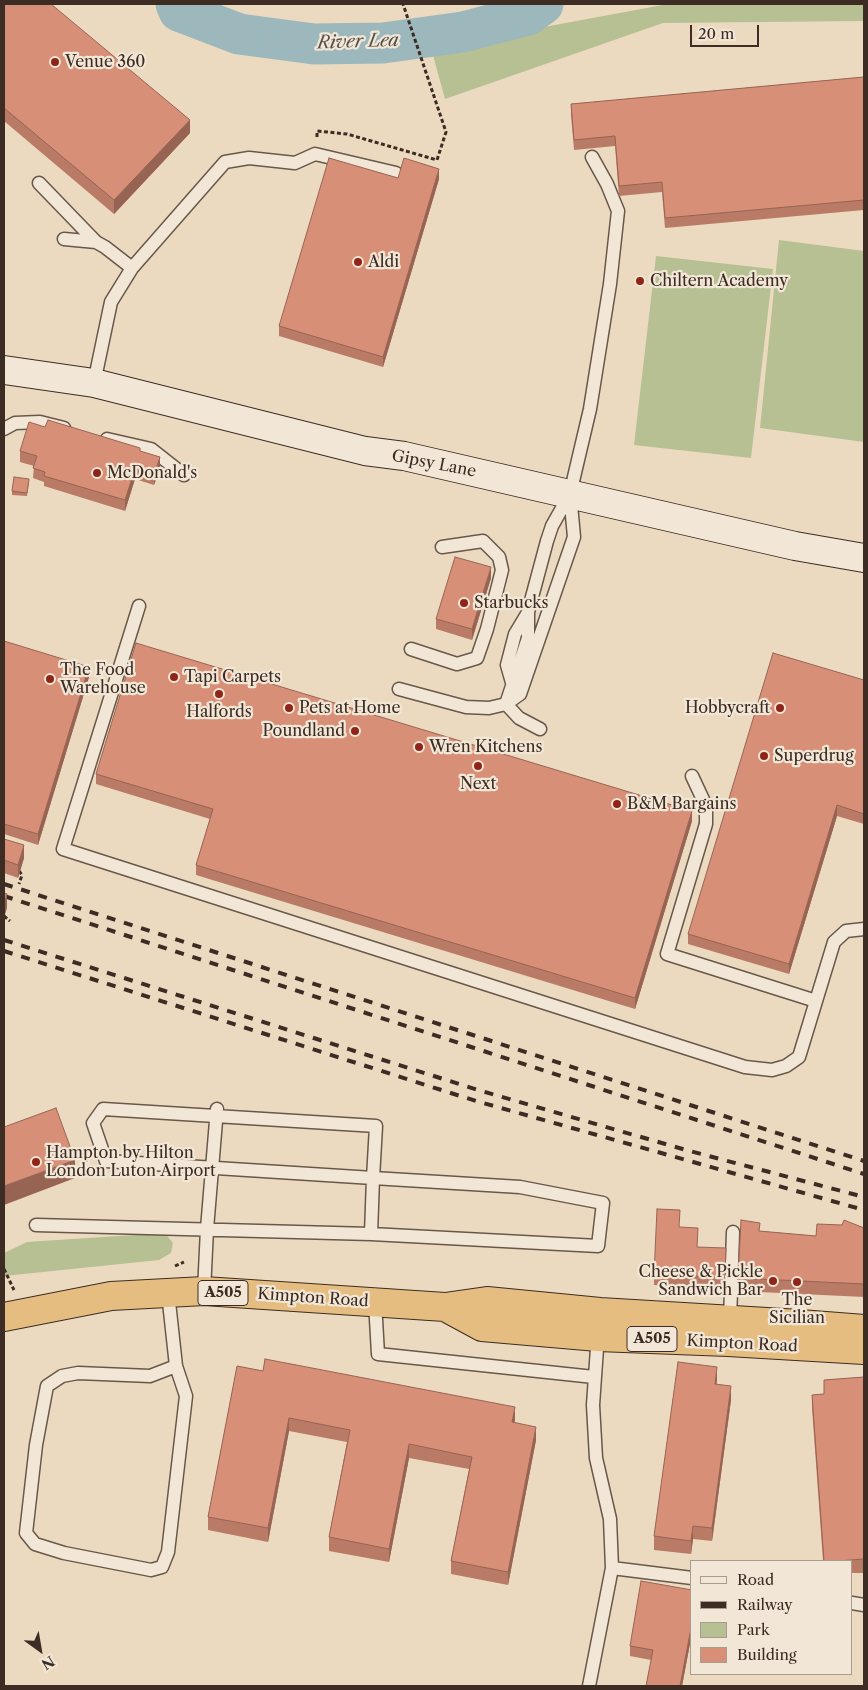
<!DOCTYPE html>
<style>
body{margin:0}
#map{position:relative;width:868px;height:1690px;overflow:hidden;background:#ebdac0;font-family:"Libre Caslon Text",serif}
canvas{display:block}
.frame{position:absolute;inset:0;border:5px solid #3c2c23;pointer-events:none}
.legend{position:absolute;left:690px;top:1560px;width:162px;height:115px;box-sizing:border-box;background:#f2e7d6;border:1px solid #a99c8e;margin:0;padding:6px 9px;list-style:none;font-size:15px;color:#3c2c23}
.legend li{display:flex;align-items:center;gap:10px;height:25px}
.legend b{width:25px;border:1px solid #a99c8e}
.north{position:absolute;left:15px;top:1625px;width:50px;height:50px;-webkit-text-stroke:4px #f2e7d6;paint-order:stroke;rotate:148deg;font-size:14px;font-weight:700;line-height:20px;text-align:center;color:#3c2c23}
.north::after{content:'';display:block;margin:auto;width:18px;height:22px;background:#3c2c23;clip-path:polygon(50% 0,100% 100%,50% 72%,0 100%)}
.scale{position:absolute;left:690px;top:25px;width:69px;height:22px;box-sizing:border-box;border:2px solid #3c2c23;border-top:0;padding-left:6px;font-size:15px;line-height:18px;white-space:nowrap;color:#3c2c23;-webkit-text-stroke:4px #f2e7d6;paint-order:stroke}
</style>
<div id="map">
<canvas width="868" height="1690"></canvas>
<div class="frame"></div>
<ul class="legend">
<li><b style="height:6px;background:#f2e7d6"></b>Road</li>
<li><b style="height:6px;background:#3c2c23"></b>Railway</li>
<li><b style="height:14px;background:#b6c093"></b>Park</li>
<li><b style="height:14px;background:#d88f77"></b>Building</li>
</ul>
<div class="north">N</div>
<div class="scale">20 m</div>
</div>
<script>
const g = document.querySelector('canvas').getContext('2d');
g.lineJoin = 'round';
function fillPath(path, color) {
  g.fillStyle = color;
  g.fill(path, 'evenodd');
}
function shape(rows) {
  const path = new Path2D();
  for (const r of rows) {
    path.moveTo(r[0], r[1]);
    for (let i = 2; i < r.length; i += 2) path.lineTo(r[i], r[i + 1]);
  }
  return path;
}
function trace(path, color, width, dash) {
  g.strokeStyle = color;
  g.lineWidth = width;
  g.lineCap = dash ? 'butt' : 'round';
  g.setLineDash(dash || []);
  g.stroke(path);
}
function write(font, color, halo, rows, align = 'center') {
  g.font = font + ' "Libre Caslon Text",serif';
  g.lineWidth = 4.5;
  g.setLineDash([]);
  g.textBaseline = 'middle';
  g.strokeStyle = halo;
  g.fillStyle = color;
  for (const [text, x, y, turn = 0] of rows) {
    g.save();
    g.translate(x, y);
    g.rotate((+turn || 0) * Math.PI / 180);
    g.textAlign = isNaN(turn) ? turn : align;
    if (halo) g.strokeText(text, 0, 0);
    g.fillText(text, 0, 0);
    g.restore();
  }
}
fillPath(shape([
 [668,4,864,4,864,21,663,23,445,99,431,48],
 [779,240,864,251,864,442,760,428],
 [656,256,773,269,751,458,634,445],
 [165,1233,173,1243,171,1253,159,1260,4,1276,4,1253,27,1242]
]), '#b6c093');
trace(shape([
 [176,4,179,11,239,34,314,44,383,43,463,32,528,15,543,4]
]), '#9cb8bc', 41);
const lane = shape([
 [39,183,96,242],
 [64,239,96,242,105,247,132,268],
 [94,383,111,302,132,268,225,162,249,158,295,163,315,154,396,173],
 [4,429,15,423,40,422,64,428],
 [107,439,151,449,184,475],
 [139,606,63,849,745,1067,772,1070,786,1066,799,1057,834,942,846,931,864,929],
 [411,649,457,664,477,658,487,629,502,570,499,557,483,541,442,547],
 [513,686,507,665,515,634,527,614],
 [399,689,466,707,489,708,506,704,520,694,574,537,570,494],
 [506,704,528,638,528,612,547,541,552,526,570,494,590,409,610,284,618,211,607,184,592,157],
 [506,704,519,718,540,729],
 [692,776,706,806,706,824,667,954,816,1001],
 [36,1225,371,1234,598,1246,603,1203,520,1187,373,1178,106,1161,93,1123,103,1109,376,1126,373,1178,371,1234],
 [204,1291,207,1229,217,1109],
 [168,1293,176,1366,186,1396,168,1552,162,1567,151,1570,64,1553,35,1544,26,1533,36,1445,47,1386,62,1376,78,1373,150,1376,176,1366],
 [375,1302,378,1354,594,1377],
 [730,1320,733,1232],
 [612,1568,692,1578],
 [852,1603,864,1605],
 [589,1686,612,1568,610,1519,596,1458,593,1405,598,1334]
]);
const secondary = shape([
 [4,370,94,383,365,451,404,456,795,546,864,558]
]);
const highway = shape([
 [445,1307,482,1327,598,1337,728,1342,864,1350],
 [4,1317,111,1296,204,1291,445,1307,487,1301,600,1312,800,1324,864,1329]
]);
trace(lane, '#68584a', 15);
trace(secondary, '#3c2c23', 30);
trace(highway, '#3c2c23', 30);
trace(shape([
 [317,137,317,131,347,134,437,160,446,132,403,4],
 [19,871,22,875,19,884],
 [4,916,10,921],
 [175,1266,184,1262],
 [4,1269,14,1290]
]), '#3c2c23', 3, [4, 2.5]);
trace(lane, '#f2e7d6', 12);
trace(secondary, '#f2e7d6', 28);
trace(highway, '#e6bd80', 28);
trace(shape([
 [4,884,864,1161],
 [4,896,864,1174],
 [4,940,478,1090,686,1150,864,1197],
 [4,951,476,1101,864,1210]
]), '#3c2c23', 4, [9, 9]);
fillPath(shape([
 [4,4,190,133,114,214,4,121],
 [864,77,864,210,665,228,662,192,619,196,615,146,574,150,571,115,571,104],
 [398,178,439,179,383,367,279,336,279,326],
 [45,427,140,451,160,468,154,485,135,479,125,511,44,486,44,482,33,478,34,466,20,462,20,451],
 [29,482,27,496,12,495,12,491],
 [491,578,472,640,436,629,436,619],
 [4,641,89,677,38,845,4,834],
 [864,680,864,824,837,816,789,974,688,944,688,934],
 [96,774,692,821,635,1009,196,875,196,865,210,819,96,784],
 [4,839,24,858,18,878,4,873],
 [864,1228,864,1297,738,1291,738,1278,760,1231,816,1236],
 [697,1247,726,1258,725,1287,654,1285,654,1275],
 [237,1366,515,1420,514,1422,536,1440,508,1585,451,1574,451,1561,469,1469,409,1458,389,1562,329,1551,329,1537,347,1442,289,1431,268,1542,208,1530,208,1517],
 [864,1377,864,1573,852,1573,852,1561,823,1561,812,1408,812,1395,824,1394,824,1380],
 [717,1381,716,1384,731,1400,712,1541,693,1539,691,1554,654,1550,654,1536],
 [692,1590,692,1633,682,1686,646,1686,651,1660,630,1656,630,1646]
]), '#ba7b66');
fillPath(shape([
 [190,120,190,133,114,214,114,200],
 [439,169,439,179,383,367,383,357],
 [160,457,160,468,154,485,154,475],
 [135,469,135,479,125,511,125,500],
 [491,567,491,578,472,640,472,629],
 [89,667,89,677,38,845,38,834],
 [837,805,837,816,789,974,789,964],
 [692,811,692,821,635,1009,635,998],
 [24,845,24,858,18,878,18,865],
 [7,894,7,908,4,918,4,905],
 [75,1160,75,1178,4,1205,4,1186],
 [717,1367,717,1381,715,1397,715,1384],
 [731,1386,731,1400,712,1541,712,1528],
 [515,1407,515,1420,512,1435,512,1422],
 [289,1418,289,1431,268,1542,268,1528],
 [536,1427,536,1440,508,1585,508,1572],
 [409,1444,409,1458,389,1562,389,1549],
 [693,1526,693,1539,691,1554,691,1541],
 [692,1623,692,1633,682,1686,680,1686]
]), '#976453');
const building = shape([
 [4,4,51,4,190,120,114,200,4,108,4,4],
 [864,77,864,200,665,218,662,182,619,186,615,136,574,140,571,104,864,77],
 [329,158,398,178,404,158,439,169,383,357,279,326,329,158],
 [48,420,140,448,140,451,160,457,154,475,135,469,125,500,44,476,45,472,33,468,37,456,20,451,29,422,45,427,48,420],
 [14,477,29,479,27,493,12,491,14,477],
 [455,557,491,567,472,629,436,619,455,557],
 [4,641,89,667,38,834,4,824,4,641],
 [136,643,692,811,635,998,196,865,213,809,96,774,136,643],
 [773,653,864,680,864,814,837,805,789,964,688,934,773,653],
 [4,839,24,845,18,865,4,860,4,839],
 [4,893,7,894,4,905,4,893],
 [56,1108,75,1160,4,1186,4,1127,56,1108],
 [657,1209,680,1210,679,1227,698,1228,697,1247,726,1248,725,1277,654,1275,657,1209],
 [741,1220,760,1223,759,1231,816,1236,817,1224,842,1225,844,1220,864,1228,864,1284,738,1278,741,1220],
 [265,1359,515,1407,512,1422,536,1427,508,1572,451,1561,472,1457,409,1444,389,1549,329,1537,350,1430,289,1418,268,1528,208,1517,237,1366,263,1371,265,1359],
 [678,1362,717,1367,715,1384,731,1386,712,1528,693,1526,691,1541,654,1536,678,1362],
 [864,1377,864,1559,837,1561,824,1561,812,1395,824,1394,824,1380,864,1377],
 [641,1581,692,1590,692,1623,680,1686,646,1686,653,1650,630,1646,641,1581]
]);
fillPath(building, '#d88f77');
trace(building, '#976453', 1);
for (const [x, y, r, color] of [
 [55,62,5,"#8f2418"],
 [358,262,5,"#8f2418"],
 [640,281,5,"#8f2418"],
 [97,473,5,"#8f2418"],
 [464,603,5,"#8f2418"],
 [174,677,5,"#8f2418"],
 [50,679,5,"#8f2418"],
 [219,694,5,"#8f2418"],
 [289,708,5,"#8f2418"],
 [780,708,5,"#8f2418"],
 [355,731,5,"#8f2418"],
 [419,747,5,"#8f2418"],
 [764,756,5,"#8f2418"],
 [478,766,5,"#8f2418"],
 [617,804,5,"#8f2418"],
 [36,1162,5,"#8f2418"],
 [773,1281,5,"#8f2418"],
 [797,1282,5,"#8f2418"]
]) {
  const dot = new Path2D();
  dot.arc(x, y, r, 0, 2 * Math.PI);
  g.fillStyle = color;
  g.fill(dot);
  trace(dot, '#f2e7d6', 2);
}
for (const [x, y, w] of [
 [223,1293,50],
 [652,1339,50]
]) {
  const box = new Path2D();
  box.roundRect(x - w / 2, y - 12.5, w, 25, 4);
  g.fillStyle = '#f2e7d6';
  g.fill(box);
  trace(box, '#3c2c23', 1);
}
write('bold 15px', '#3c2c23', null, [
 ["A505",223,1293],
 ["A505",652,1339]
]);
write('16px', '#3c2c23', '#f2e7d6', [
 ["Venue 360",65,62],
 ["Aldi",368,262],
 ["Chiltern Academy",650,281],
 ["McDonald's",107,473],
 ["Starbucks",474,603],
 ["The Food",60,670],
 ["Warehouse",60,688],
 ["Tapi Carpets",184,677],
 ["Pets at Home",299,708],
 ["Hobbycraft",770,708,"right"],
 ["Halfords",219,712,"center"],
 ["Poundland",345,731,"right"],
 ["Wren Kitchens",429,747],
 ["Superdrug",774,756],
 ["Next",478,784,"center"],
 ["B&M Bargains",627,804],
 ["Hampton by Hilton",46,1153],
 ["London Luton Airport",46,1171],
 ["Cheese & Pickle",763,1272,"right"],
 ["Sandwich Bar",763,1290,"right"],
 ["The",797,1300,"center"],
 ["Sicilian",797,1318,"center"]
], 'left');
write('16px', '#3c2c23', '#f2e7d6', [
 ["Gipsy Lane",434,464,11],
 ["Kimpton Road",313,1298,4],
 ["Kimpton Road",742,1344,3]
]);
write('italic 18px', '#544f49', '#f2e7d6', [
 ["River Lea",358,42,-2]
]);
</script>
